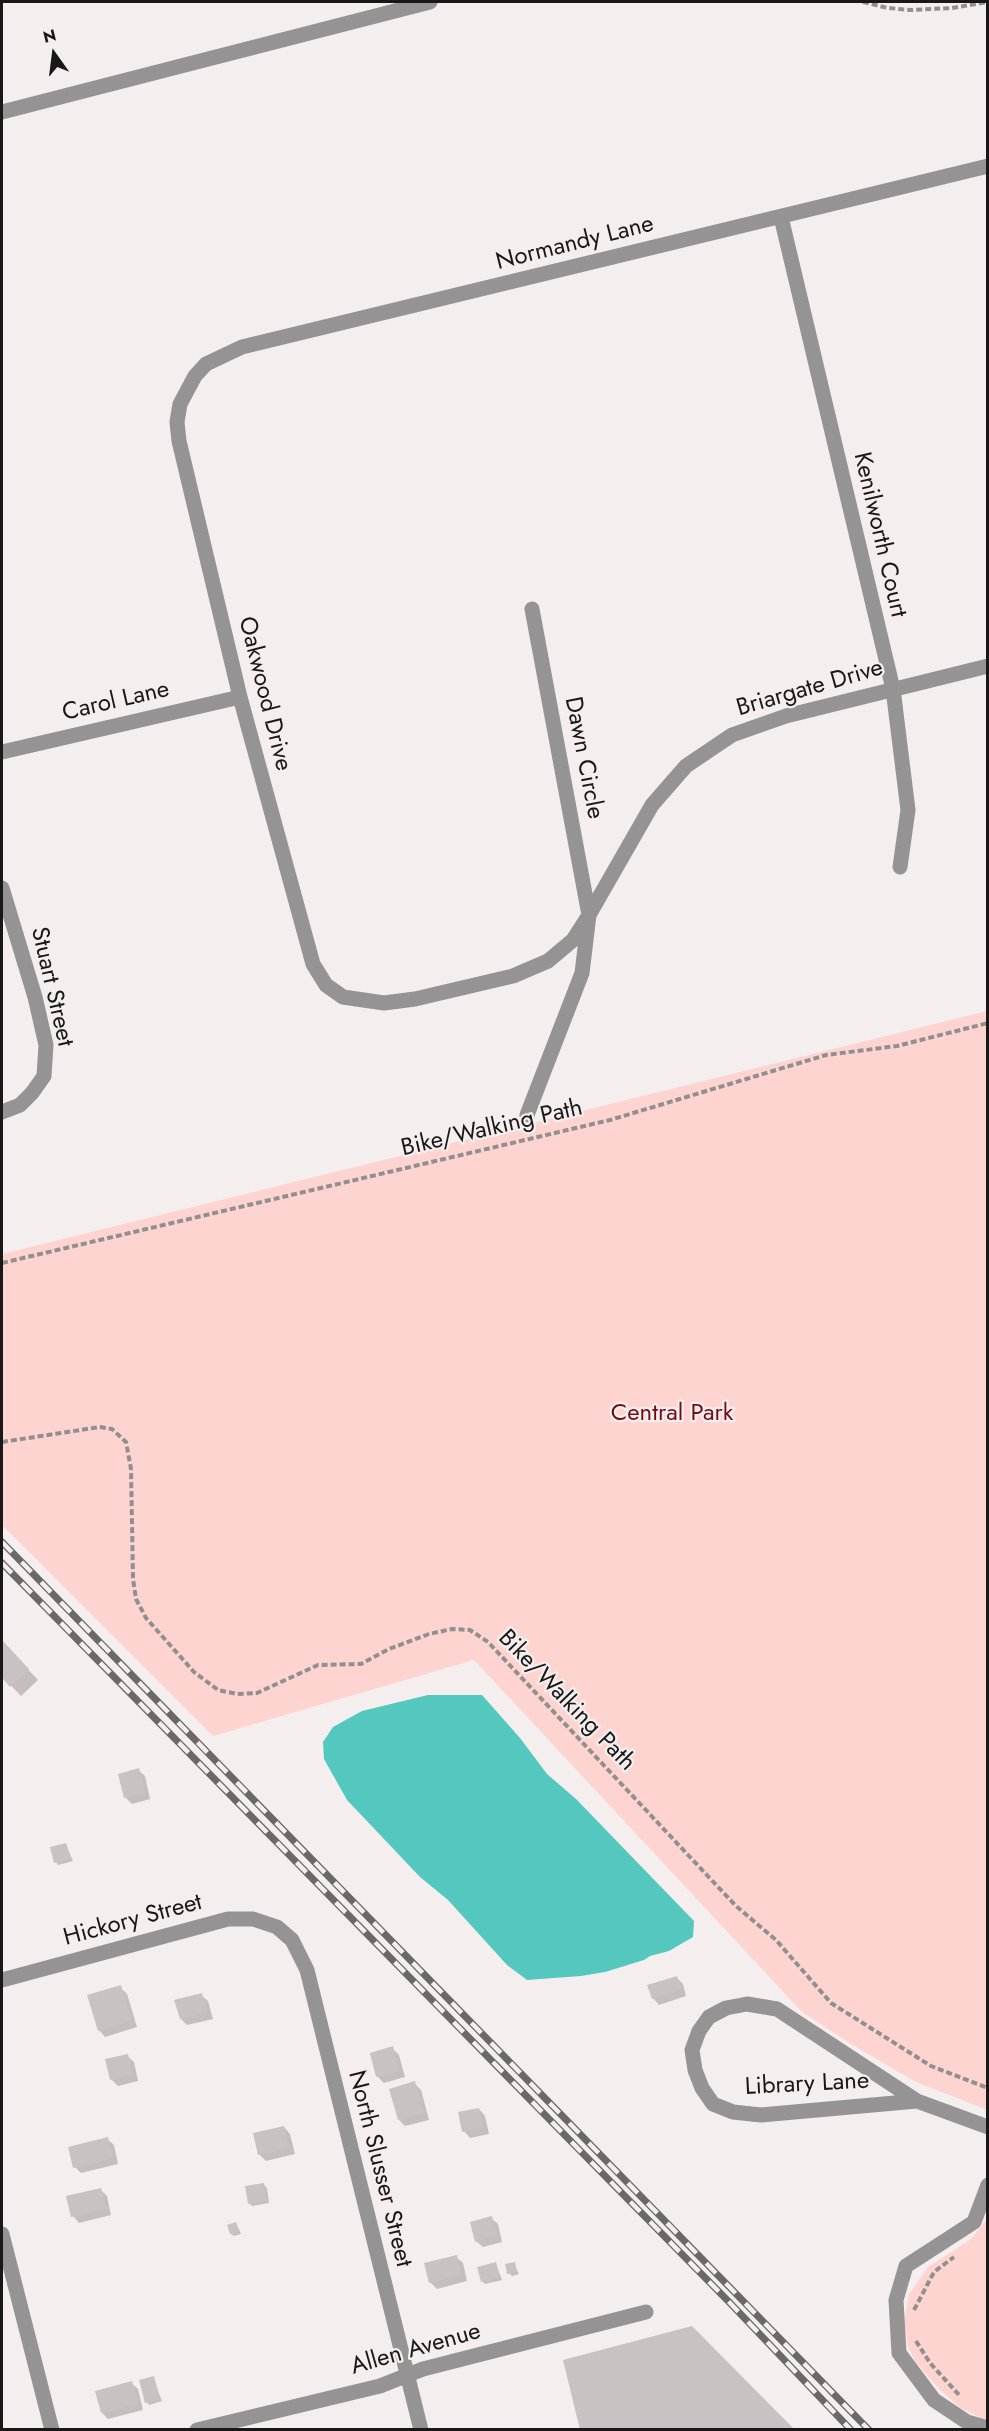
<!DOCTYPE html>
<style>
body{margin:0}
#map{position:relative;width:989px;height:2431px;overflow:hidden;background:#f4efee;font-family:Jost,sans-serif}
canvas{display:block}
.frame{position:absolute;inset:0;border:3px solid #191717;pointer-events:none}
.north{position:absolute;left:24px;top:24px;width:60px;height:60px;-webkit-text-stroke:4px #f4efee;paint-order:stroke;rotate:346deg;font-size:16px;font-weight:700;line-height:24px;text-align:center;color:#191717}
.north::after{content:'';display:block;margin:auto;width:21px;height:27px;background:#191717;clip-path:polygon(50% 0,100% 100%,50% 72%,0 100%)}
</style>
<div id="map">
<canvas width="989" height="2431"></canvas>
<div class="frame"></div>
<div class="north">N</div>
</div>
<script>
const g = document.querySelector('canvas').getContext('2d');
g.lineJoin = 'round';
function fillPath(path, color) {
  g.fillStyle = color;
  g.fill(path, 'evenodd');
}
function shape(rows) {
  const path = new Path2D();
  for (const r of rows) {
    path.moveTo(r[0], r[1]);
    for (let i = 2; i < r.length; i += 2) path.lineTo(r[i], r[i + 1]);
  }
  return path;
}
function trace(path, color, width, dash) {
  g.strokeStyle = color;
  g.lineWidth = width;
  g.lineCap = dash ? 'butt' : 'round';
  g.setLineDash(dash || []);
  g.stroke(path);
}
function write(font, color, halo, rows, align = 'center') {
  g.font = font + ' Jost,sans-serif';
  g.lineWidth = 4.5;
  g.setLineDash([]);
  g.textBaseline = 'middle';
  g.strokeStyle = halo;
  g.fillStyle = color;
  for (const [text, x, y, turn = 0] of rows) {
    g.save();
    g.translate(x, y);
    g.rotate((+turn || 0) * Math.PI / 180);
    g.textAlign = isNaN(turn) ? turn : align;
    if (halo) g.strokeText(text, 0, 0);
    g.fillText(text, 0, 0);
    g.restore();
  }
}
fillPath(shape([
 [987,1011,987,2110,914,2081,851,2044,802,2012,474,1660,213,1736,2,1525,2,1254],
 [987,2219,987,2421,959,2407,937,2387,915,2361,908,2346,904,2321,909,2294,928,2267,971,2239]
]), '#fdd4d0');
fillPath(shape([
 [428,1695,482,1695,520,1738,547,1774,576,1799,694,1921,693,1937,669,1951,650,1956,644,1960,605,1972,581,1976,527,1980,507,1965,448,1900,420,1877,347,1800,324,1759,323,1742,333,1727,362,1711]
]), '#54c7bf');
fillPath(shape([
 [2,1642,38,1680,21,1696,2,1676],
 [138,1770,145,1776,150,1799,132,1804,125,1797],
 [66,1845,73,1861,58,1865,56,1862],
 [676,1977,683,1984,686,1996,659,2005,653,1998],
 [120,1987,127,1994,137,2027,105,2037,99,2030],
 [201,1995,208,2001,213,2019,187,2025,181,2019],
 [392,2048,399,2055,405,2077,384,2083,377,2076],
 [127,2056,134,2062,138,2081,118,2086,111,2079],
 [414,2083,421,2090,429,2120,405,2126,399,2120],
 [479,2109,485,2116,489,2134,470,2138,464,2131],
 [284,2127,290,2134,295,2154,266,2161,259,2154],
 [107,2139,114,2145,118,2164,81,2173,75,2167],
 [264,2185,267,2188,269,2203,252,2206,249,2203],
 [100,2189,107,2196,111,2215,79,2223,73,2216],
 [491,2218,498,2224,502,2242,483,2247,476,2241],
 [236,2223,241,2234,234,2236,231,2234],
 [456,2257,463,2263,467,2281,437,2289,430,2282],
 [496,2264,502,2280,485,2284,482,2281],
 [514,2264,519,2274,512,2276,509,2273],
 [153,2378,162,2401,149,2405,147,2402],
 [131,2383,138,2389,143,2410,108,2419,102,2413]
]), '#0003');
fillPath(shape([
 [2,1640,29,1669,10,1687,2,1678],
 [139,1768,145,1793,124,1798,118,1774],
 [66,1843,71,1859,54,1863,50,1847],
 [677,1976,681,1989,652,1999,647,1985],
 [121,1985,131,2021,98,2031,87,1995],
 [202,1993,207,2013,180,2019,174,2000],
 [393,2046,399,2071,376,2077,370,2053],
 [128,2054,132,2075,110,2080,105,2059],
 [415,2081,424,2113,398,2120,389,2089],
 [479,2108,483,2127,462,2132,458,2112],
 [284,2126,289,2148,258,2155,253,2133],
 [108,2137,113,2158,73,2168,68,2147],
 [264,2183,267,2201,248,2204,245,2186],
 [101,2188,106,2209,71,2217,66,2196],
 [492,2216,497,2236,475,2242,470,2222],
 [236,2222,239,2232,230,2234,227,2225],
 [457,2255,461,2275,429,2283,424,2263],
 [496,2262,500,2277,481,2282,477,2267],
 [515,2262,517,2272,507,2274,505,2264],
 [692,2326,795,2430,580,2430,563,2360],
 [154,2376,160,2399,145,2403,139,2380],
 [132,2381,138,2404,101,2413,95,2391]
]), '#c8c3c2');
trace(shape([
 [863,2,888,8,911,10,952,8,988,2],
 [2,1263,610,1120,826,1055,897,1046,988,1023],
 [2,1442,100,1427,112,1429,126,1442,131,1469,133,1579,136,1599,146,1618,194,1672,218,1690,237,1694,257,1693,318,1665,361,1664,389,1649,429,1634,452,1629,470,1630,488,1642,736,1906,776,1940,831,2003,931,2066,988,2088],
 [914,2310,934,2272,954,2257],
 [916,2341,930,2363,960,2396]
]), '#938f8f', 4, [6, 3]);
trace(shape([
 [2,112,430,2],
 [988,166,242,347,206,364,195,376,180,404,177,422,179,441,240,697,313,964,326,985,343,997,384,1003,415,999,513,976,548,961,573,940,589,915,652,805,686,766,732,735,786,716,988,666],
 [781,217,893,689,908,810,900,867],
 [2,752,240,697],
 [2,888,35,997,46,1045,44,1076,32,1093,20,1105,2,1112],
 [527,1115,582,973,589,915,532,609],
 [2,1980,228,1919,253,1919,277,1927,292,1940,307,1970,421,2430],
 [917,2101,761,2115,733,2112,713,2104,702,2088,695,2070,692,2050,699,2031,709,2017,726,2008,747,2004,777,2009,917,2101,988,2127],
 [988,2185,974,2222,906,2266,896,2300,899,2353,934,2400,967,2422,988,2428],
 [197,2430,380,2386,423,2369,646,2312]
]), '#959393', 15);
trace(shape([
 [2,2234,52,2430]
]), '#959393', 15);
const rail = shape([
 [2,1542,869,2430],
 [2,1563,731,2304,851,2430]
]);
trace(rail, '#6b6868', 7);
trace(rail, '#f4efee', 4.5, [14]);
write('24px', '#191717', '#f4efee', [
 ["Normandy Lane",575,244,-14],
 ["Kenilworth Court",879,535,77],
 ["Briargate Drive",810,689,-16],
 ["Oakwood Drive",264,694,76],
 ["Carol Lane",116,702,-13],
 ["Dawn Circle",583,758,79],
 ["Stuart Street",51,987,77],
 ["Bike/Walking Path",492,1129,-13],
 ["Bike/Walking Path",566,1701,46],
 ["Hickory Street",133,1921,-15],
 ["Library Lane",807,2085,-3],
 ["North Slusser Street",379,2169,76],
 ["Allen Avenue",416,2350,-16]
]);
write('24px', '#720b14', '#f4efee', [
 ["Central Park",672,1414]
]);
</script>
